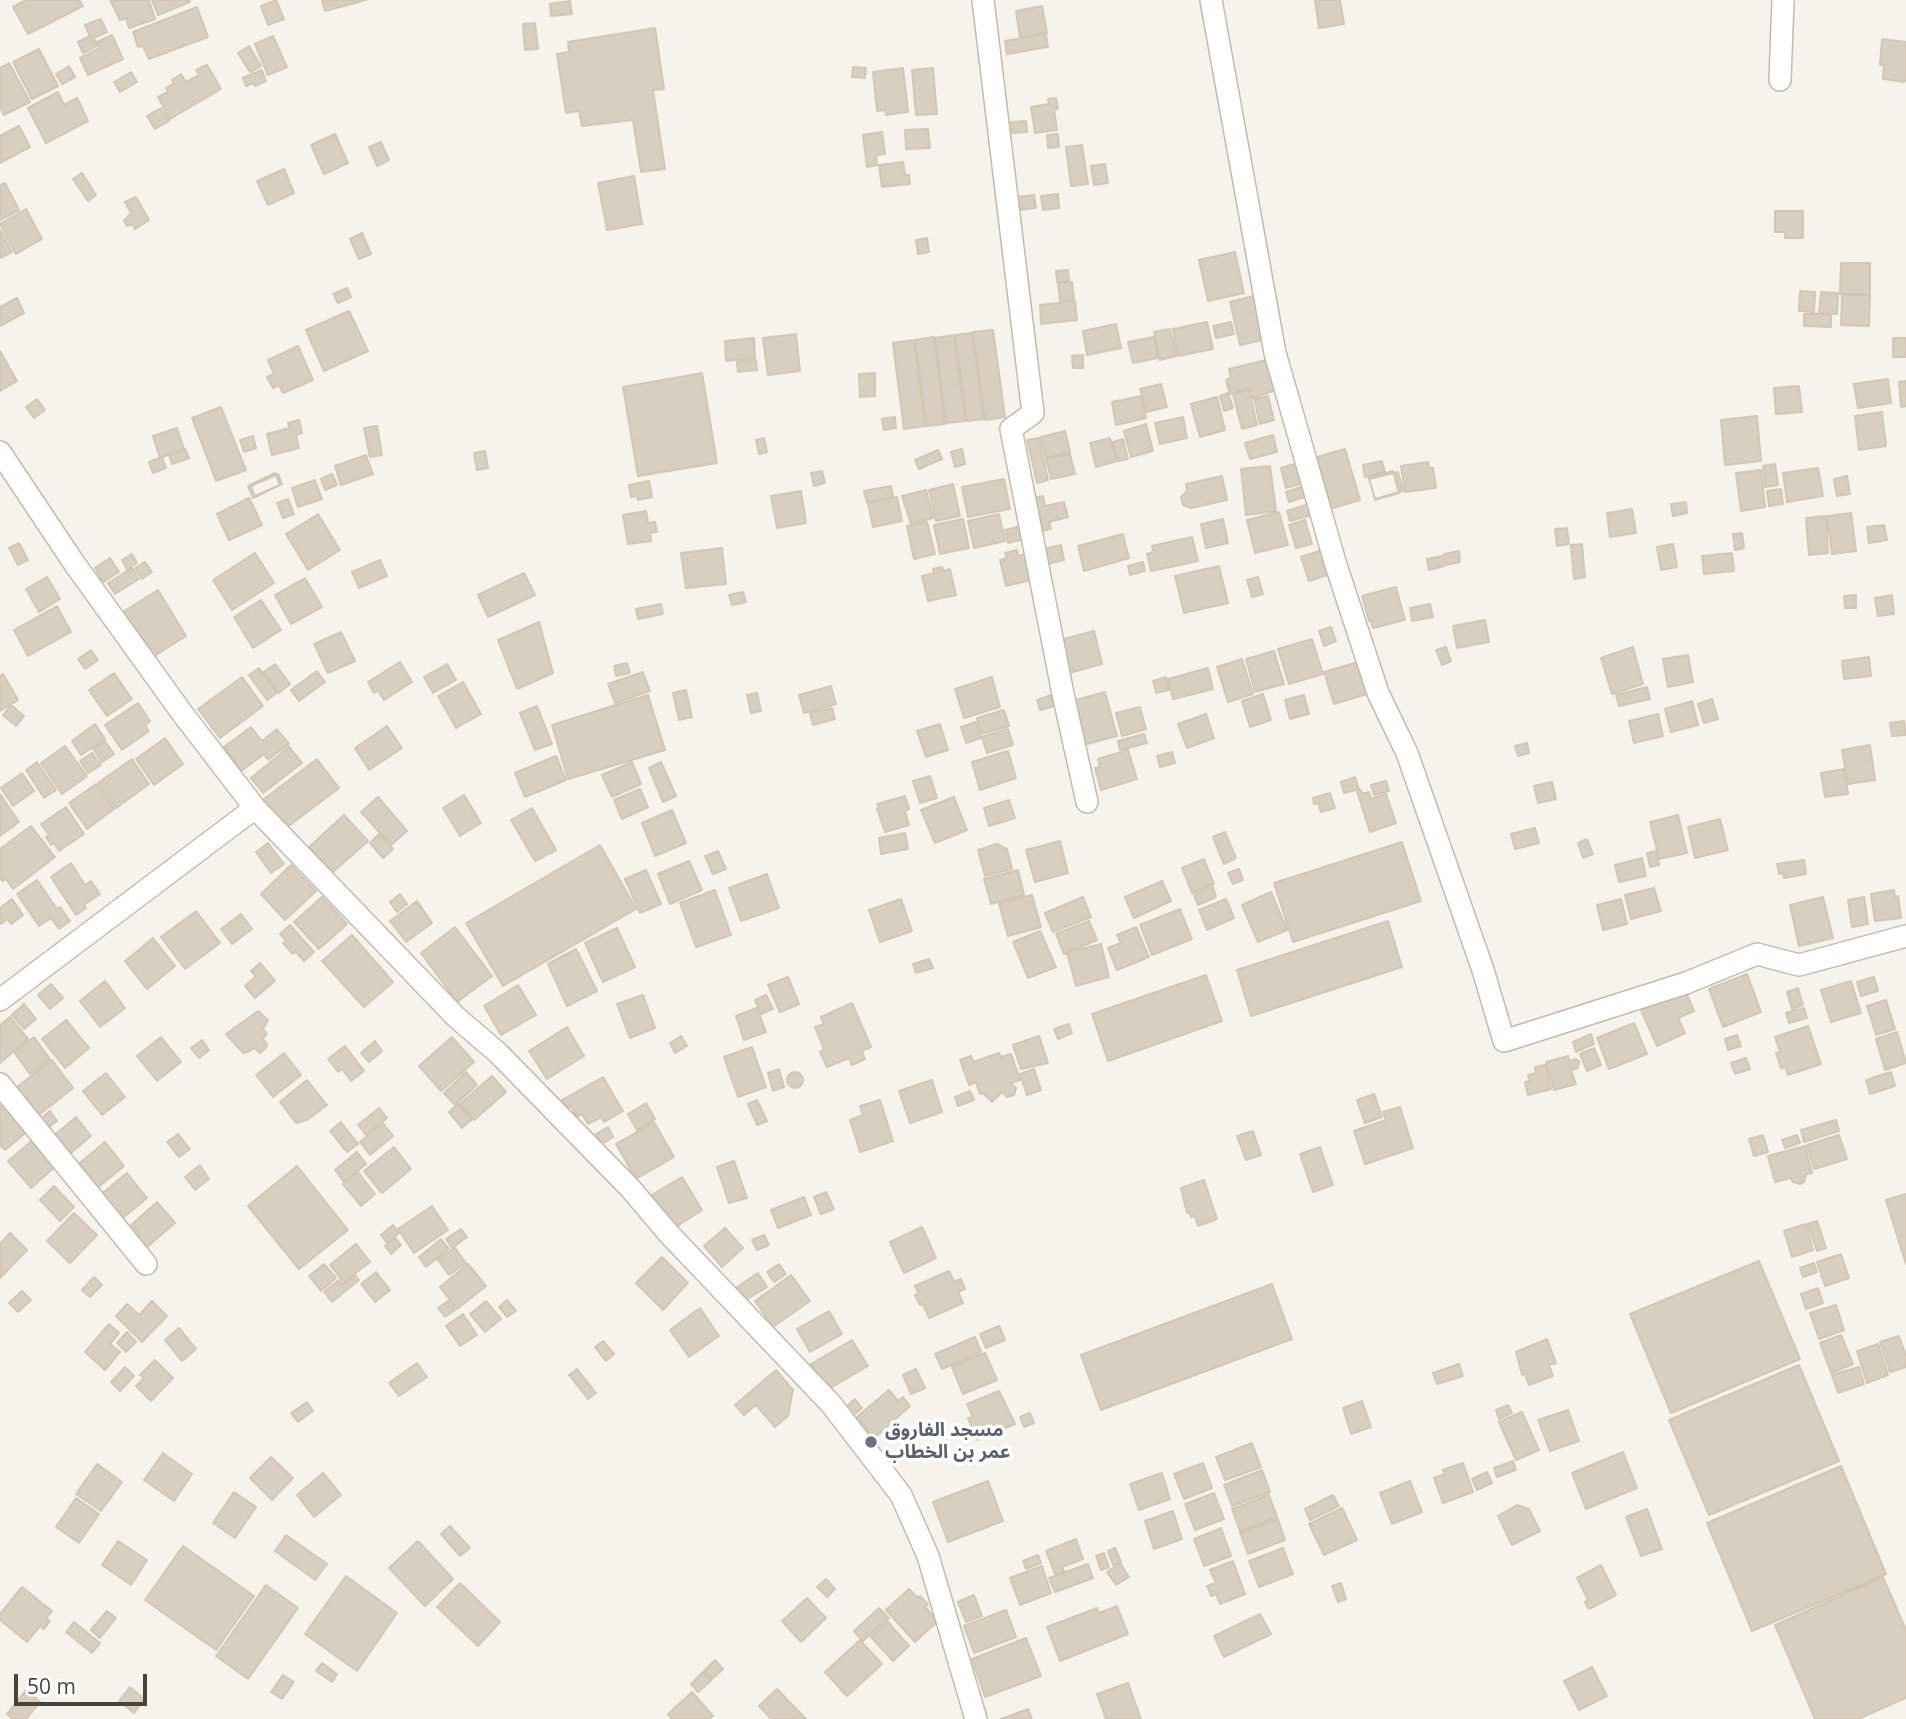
<!DOCTYPE html>
<meta charset="utf-8">
<style>
body{margin:0}
#map{position:relative;width:1906px;height:1719px;overflow:hidden;background:#f6f3ec;font-family:"Open Sans",sans-serif}
canvas{display:block}
.scale{position:absolute;left:14px;top:1674px;width:133px;height:32px;box-sizing:border-box;border:4px solid #4b4439;border-top:0;padding-left:9px;font-size:21px;line-height:24px;white-space:nowrap;color:#4b4439;-webkit-text-stroke:5px #fff;paint-order:stroke}
</style>
<div id="map">
<canvas width="1906" height="1719"></canvas>
<div class="scale">50 m</div>
</div>
<script>
const g = document.querySelector('canvas').getContext('2d');
g.lineJoin = 'round';
function fillPath(path, color) {
  g.fillStyle = color;
  g.fill(path, 'evenodd');
}
function shape(rows) {
  const path = new Path2D();
  for (const r of rows) {
    if (r.length === 3) {
      path.moveTo(r[0] + r[2], r[1]);
      path.arc(r[0], r[1], r[2], 0, 2 * Math.PI);
      continue;
    }
    path.moveTo(r[0], r[1]);
    for (let i = 2; i < r.length; i += 2) path.lineTo(r[i], r[i + 1]);
  }
  return path;
}
function trace(path, color, width, dash) {
  g.strokeStyle = color;
  g.lineWidth = width;
  g.lineCap = dash ? 'butt' : 'round';
  g.setLineDash(dash || []);
  g.stroke(path);
}
function write(font, color, halo, rows, align = 'center') {
  g.font = font + ' "Open Sans","Noto Sans Arabic",sans-serif';
  g.lineWidth = 7;
  g.setLineDash([]);
  g.textBaseline = 'middle';
  g.strokeStyle = halo;
  g.fillStyle = color;
  for (const [text, x, y, turn = 0] of rows) {
    g.save();
    g.translate(x, y);
    g.rotate((+turn || 0) * Math.PI / 180);
    g.textAlign = isNaN(turn) ? turn : align;
    if (halo) g.strokeText(text, 0, 0);
    g.fillText(text, 0, 0);
    g.restore();
  }
}
const building = shape([
 [26,0,79,0,83,6,28,34,13,7,26,0],
 [110,0,149,0,155,19,129,28,126,18,120,20,110,0],
 [152,0,189,0,190,2,158,15,152,0],
 [276,0,284,19,268,25,261,6,276,0],
 [322,0,366,0,325,11,322,0],
 [1315,0,1340,0,1344,24,1319,28,1315,0],
 [570,1,572,14,551,16,550,4,570,1],
 [1042,6,1047,33,1020,37,1016,11,1042,6],
 [197,7,208,37,149,59,143,46,138,47,133,32,197,7],
 [101,19,107,32,91,39,85,25,101,19],
 [535,23,538,49,525,50,523,24,535,23],
 [655,28,664,89,653,90,665,169,641,172,633,120,582,126,579,111,566,113,557,54,569,52,568,42,655,28],
 [1046,34,1048,47,1007,54,1005,41,1046,34],
 [112,35,123,59,88,75,80,58,100,48,97,42,112,35],
 [273,36,287,67,268,75,255,44,273,36],
 [88,37,90,42,95,40,97,46,83,53,78,42,88,37],
 [1882,39,1906,42,1906,79,1904,82,1883,79,1884,65,1880,65,1882,39],
 [249,46,261,66,250,72,238,53,249,46],
 [39,49,58,86,32,99,13,62,39,49],
 [9,63,30,102,4,115,0,107,0,68,9,63],
 [207,65,221,89,170,119,158,97,168,92,166,88,174,83,172,80,181,74,186,82,199,75,196,70,207,65],
 [69,66,75,77,62,84,56,74,69,66],
 [853,67,866,68,865,78,852,77,853,67],
 [903,68,908,112,886,115,885,110,877,111,873,72,903,68],
 [933,68,937,114,916,115,912,70,933,68],
 [262,70,266,81,255,86,253,83,246,86,243,78,262,70],
 [131,72,137,82,120,92,114,82,131,72],
 [58,92,64,105,77,98,88,121,46,143,28,108,58,92],
 [1056,98,1058,109,1054,109,1057,130,1035,133,1031,107,1049,104,1048,99,1056,98],
 [161,108,169,121,155,129,147,116,161,108],
 [1026,121,1027,132,1012,133,1011,122,1026,121],
 [19,126,30,147,0,163,0,136,19,126],
 [928,129,930,148,906,149,905,130,928,129],
 [882,132,885,154,876,155,877,165,867,167,863,135,882,132],
 [335,134,348,163,324,174,311,145,335,134],
 [1058,134,1059,147,1048,148,1047,135,1058,134],
 [381,142,389,160,377,166,369,147,381,142],
 [1082,145,1088,184,1071,186,1066,147,1082,145],
 [903,162,905,175,909,175,910,184,882,187,879,165,903,162],
 [1105,164,1108,183,1094,185,1091,166,1105,164],
 [284,169,294,193,268,205,257,181,284,169],
 [82,173,96,195,88,201,73,179,82,173],
 [634,176,642,224,607,230,598,183,634,176],
 [5,183,19,210,0,220,0,185,5,183],
 [1058,194,1059,208,1043,210,1041,196,1058,194],
 [1034,195,1036,208,1019,210,1017,197,1034,195],
 [136,197,149,220,135,229,132,224,127,226,124,221,131,213,125,202,136,197],
 [26,209,42,239,16,254,0,224,26,209],
 [1775,211,1803,211,1803,238,1785,238,1785,232,1775,232,1775,211],
 [0,230,12,252,0,258,0,230],
 [362,233,371,254,359,259,350,239,362,233],
 [927,238,929,252,918,254,916,240,927,238],
 [1235,252,1244,293,1208,301,1199,260,1235,252],
 [1841,263,1870,263,1870,294,1840,294,1841,263],
 [1068,270,1069,281,1057,282,1056,271,1068,270],
 [1072,282,1074,299,1060,301,1058,283,1072,282],
 [347,288,351,297,338,303,333,294,347,288],
 [1800,291,1815,292,1814,312,1799,311,1800,291],
 [1821,292,1838,293,1837,314,1819,313,1821,292],
 [1257,295,1267,339,1240,345,1230,302,1257,295],
 [1842,295,1870,295,1869,326,1841,325,1842,295],
 [17,298,24,313,0,326,0,307,17,298],
 [1075,301,1077,320,1041,324,1040,305,1075,301],
 [349,311,368,351,324,371,306,330,349,311],
 [1804,314,1831,314,1831,327,1804,326,1804,314],
 [1207,322,1213,349,1178,356,1173,329,1207,322],
 [1231,322,1234,334,1216,338,1213,326,1231,322],
 [1116,324,1121,348,1087,355,1083,331,1116,324],
 [1170,329,1176,356,1160,360,1154,332,1170,329],
 [993,330,1005,417,985,420,973,332,993,330],
 [972,333,984,419,967,421,955,335,972,333],
 [796,334,800,371,768,375,763,338,796,334],
 [954,335,965,421,946,423,935,338,954,335],
 [934,337,945,424,927,426,915,340,934,337],
 [1154,337,1158,358,1133,363,1128,342,1154,337],
 [754,338,755,358,726,361,725,341,754,338],
 [1893,338,1906,338,1906,357,1893,357,1893,338],
 [914,340,925,426,904,429,893,343,914,340],
 [298,346,313,380,283,393,279,385,273,388,267,377,274,374,268,360,298,346],
 [0,351,17,381,0,391,0,351],
 [1083,355,1083,368,1073,368,1072,356,1083,355],
 [756,360,757,370,738,372,737,362,756,360],
 [1266,360,1274,391,1251,398,1249,388,1230,394,1226,380,1231,378,1229,369,1266,360],
 [702,373,717,463,638,476,623,387,702,373],
 [875,373,875,396,860,397,859,374,875,373],
 [1888,379,1891,403,1858,408,1854,384,1888,379],
 [1906,381,1906,406,1901,407,1899,382,1906,381],
 [1161,384,1167,407,1146,412,1140,389,1161,384],
 [1799,386,1802,412,1776,414,1774,388,1799,386],
 [1249,390,1257,425,1242,429,1233,394,1249,390],
 [1228,393,1233,408,1224,411,1220,396,1228,393],
 [1141,396,1146,418,1116,425,1112,402,1141,396],
 [1268,396,1274,420,1260,424,1254,399,1268,396],
 [1217,397,1225,430,1200,437,1191,404,1217,397],
 [37,399,45,410,34,418,26,407,37,399],
 [221,407,246,470,216,481,192,418,221,407],
 [1882,412,1886,446,1859,450,1855,416,1882,412],
 [1757,416,1761,461,1725,465,1721,420,1757,416],
 [895,417,896,428,884,430,882,419,895,417],
 [1183,417,1187,438,1160,444,1155,423,1183,417],
 [299,420,302,433,296,435,299,448,272,455,267,434,289,428,288,423,299,420],
 [1146,424,1153,451,1131,457,1124,431,1146,424],
 [377,426,382,455,370,457,364,428,377,426],
 [177,428,184,449,160,458,153,436,177,428],
 [1065,431,1070,452,1046,458,1041,437,1065,431],
 [1273,435,1277,452,1250,459,1245,443,1273,435],
 [253,436,256,448,244,452,240,440,253,436],
 [764,438,767,452,759,454,756,440,764,438],
 [1039,438,1048,480,1037,483,1027,440,1039,438],
 [1110,438,1117,461,1096,467,1090,443,1110,438],
 [1123,439,1128,459,1118,461,1113,442,1123,439],
 [185,449,189,458,172,464,169,455,185,449],
 [962,449,965,464,955,467,951,452,962,449],
 [1345,449,1360,500,1330,509,1317,457,1345,449],
 [938,450,942,459,919,469,915,460,938,450],
 [485,451,488,468,477,470,474,453,485,451],
 [1070,454,1075,474,1051,479,1046,459,1070,454],
 [366,455,373,474,341,485,335,466,366,455],
 [162,457,166,468,153,473,149,462,162,457],
 [1382,461,1385,472,1365,477,1363,465,1382,461],
 [1301,462,1307,482,1286,488,1281,468,1301,462],
 [1428,462,1429,468,1433,468,1436,488,1405,492,1401,466,1428,462],
 [1775,464,1778,485,1765,487,1763,466,1775,464],
 [1270,466,1276,511,1246,515,1241,469,1270,466],
 [1818,468,1823,496,1787,502,1783,473,1818,468],
 [1761,470,1765,507,1741,511,1736,473,1761,470],
 [822,471,825,483,814,486,811,473,822,471],
 [1393,471,1399,493,1375,500,1369,478,1393,471],
 [1398,472,1403,491,1375,499,1369,479,1398,472],
 [275,473,280,485,253,498,248,486,275,473],
 [278,474,282,484,255,496,251,486,278,474],
 [332,474,337,485,325,490,321,479,332,474],
 [1222,476,1227,500,1191,508,1183,505,1181,497,1187,491,1186,484,1222,476],
 [1847,476,1850,494,1837,496,1834,479,1847,476],
 [1004,479,1010,509,968,517,962,487,1004,479],
 [315,480,322,499,298,507,292,488,315,480],
 [649,481,652,497,638,500,637,496,631,497,629,485,649,481],
 [953,484,960,516,936,521,929,490,953,484],
 [1307,485,1311,495,1289,502,1286,492,1307,485],
 [891,486,893,497,867,502,864,491,891,486],
 [1781,489,1783,504,1769,506,1767,491,1781,489],
 [926,490,933,518,911,524,902,496,926,490],
 [801,491,806,523,777,528,771,496,801,491],
 [1043,496,1045,506,1064,502,1068,517,1049,522,1051,529,1038,532,1030,499,1043,496],
 [897,497,902,521,873,527,868,503,897,497],
 [249,498,262,525,229,540,217,514,249,498],
 [288,499,294,514,283,518,277,503,288,499],
 [1686,502,1687,513,1673,516,1671,504,1686,502],
 [1309,504,1312,515,1290,521,1287,511,1309,504],
 [1632,509,1636,533,1610,537,1607,513,1632,509],
 [646,511,648,523,655,522,657,532,650,533,651,541,628,544,623,515,646,511],
 [1279,512,1288,545,1255,553,1247,520,1279,512],
 [1851,513,1856,551,1832,554,1827,516,1851,513],
 [318,514,340,550,308,570,286,534,318,514],
 [999,514,1005,541,974,548,968,521,999,514],
 [1826,516,1828,553,1809,555,1806,518,1826,516],
 [963,519,969,548,940,554,934,525,963,519],
 [1223,519,1228,543,1206,548,1201,524,1223,519],
 [1305,520,1312,544,1296,548,1289,525,1305,520],
 [927,522,935,554,914,559,907,526,927,522],
 [1884,525,1887,540,1869,543,1867,527,1884,525],
 [1021,526,1024,539,1008,543,1005,530,1021,526],
 [1567,528,1569,544,1557,546,1555,529,1567,528],
 [1742,533,1744,548,1735,550,1733,534,1742,533],
 [1123,534,1129,558,1084,571,1078,546,1123,534],
 [1192,537,1198,561,1151,571,1147,554,1153,552,1152,546,1192,537],
 [19,543,28,560,18,565,9,548,19,543],
 [1582,544,1585,577,1574,579,1571,545,1582,544],
 [1673,544,1677,567,1661,570,1657,547,1673,544],
 [1061,545,1064,560,1048,564,1044,549,1061,545],
 [722,548,726,584,686,588,681,553,722,548],
 [1325,549,1333,573,1309,581,1301,557,1325,549],
 [1017,550,1018,556,1029,553,1035,579,1006,586,1000,560,1007,558,1005,553,1017,550],
 [1459,551,1460,562,1446,565,1444,554,1459,551],
 [255,553,274,583,232,610,213,580,255,553],
 [1732,553,1734,571,1704,574,1702,556,1732,553],
 [132,554,137,563,127,569,122,560,132,554],
 [1442,556,1444,566,1429,570,1427,559,1442,556],
 [110,558,119,572,103,582,95,568,110,558],
 [380,560,387,576,359,588,352,572,380,560],
 [145,562,152,572,142,579,135,568,145,562],
 [1143,562,1145,571,1130,575,1128,566,1143,562],
 [1219,566,1228,603,1184,613,1175,576,1219,566],
 [942,567,943,571,950,569,956,595,928,601,922,576,934,573,933,569,942,567],
 [132,568,139,579,115,594,108,583,132,568],
 [524,573,535,595,488,617,478,595,524,573],
 [47,577,60,599,39,612,26,589,47,577],
 [1258,577,1263,594,1252,597,1247,580,1258,577],
 [305,578,322,607,291,624,275,595,305,578],
 [1396,587,1405,620,1373,628,1371,620,1369,621,1362,596,1396,587],
 [158,590,186,636,151,658,123,612,158,590],
 [743,592,746,602,732,605,729,595,743,592],
 [1856,595,1856,608,1845,608,1844,596,1856,595],
 [1892,595,1894,614,1878,616,1875,598,1892,595],
 [261,600,281,630,253,648,234,617,261,600],
 [661,604,663,614,638,619,636,609,661,604],
 [1430,604,1433,617,1412,621,1410,608,1430,604],
 [57,606,71,632,28,656,14,630,57,606],
 [1485,620,1489,642,1457,648,1453,626,1485,620],
 [539,622,553,673,517,689,498,640,539,622],
 [1331,627,1336,641,1324,646,1319,631,1331,627],
 [1094,631,1102,664,1069,673,1060,640,1094,631],
 [341,632,355,661,328,673,314,644,341,632],
 [1312,639,1323,674,1289,684,1278,649,1312,639],
 [1446,647,1451,661,1442,665,1436,650,1446,647],
 [1633,647,1643,684,1612,694,1601,658,1633,647],
 [91,650,98,660,85,669,78,659,91,650],
 [1274,651,1284,684,1255,692,1246,659,1274,651],
 [1688,655,1693,682,1668,687,1663,659,1688,655],
 [1869,657,1871,676,1844,679,1842,661,1869,657],
 [1242,659,1253,694,1228,702,1217,667,1242,659],
 [400,662,412,682,384,700,378,690,374,693,368,682,400,662],
 [1358,662,1367,694,1334,704,1324,672,1358,662],
 [627,663,630,673,616,676,614,666,627,663],
 [275,664,290,684,279,693,264,672,275,664],
 [447,664,456,680,433,693,424,677,447,664],
 [259,668,277,693,267,700,249,675,259,668],
 [1208,668,1213,689,1173,699,1168,679,1208,668],
 [317,671,325,682,299,701,291,690,317,671],
 [643,672,650,691,615,703,608,684,643,672],
 [114,673,132,699,107,716,89,690,114,673],
 [3,674,18,700,0,711,0,676,3,674],
 [242,677,263,706,220,738,198,709,242,677],
 [992,677,1000,707,964,718,955,689,992,677],
 [1166,677,1169,690,1156,693,1153,681,1166,677],
 [463,682,481,714,456,728,438,696,463,682],
 [831,686,836,704,804,713,799,695,831,686],
 [1647,687,1650,699,1619,706,1616,695,1647,687],
 [686,690,692,717,679,720,673,693,686,690],
 [1105,692,1117,736,1083,745,1072,701,1105,692],
 [757,693,761,711,751,713,747,695,757,693],
 [1263,694,1271,720,1250,727,1242,701,1263,694],
 [648,695,665,750,568,779,552,725,648,695],
 [1051,695,1055,706,1040,710,1037,700,1051,695],
 [1304,695,1309,714,1290,719,1285,700,1304,695],
 [1712,699,1718,719,1704,723,1698,704,1712,699],
 [1692,701,1698,725,1671,732,1665,709,1692,701],
 [138,703,150,721,145,725,149,731,122,750,105,725,138,703],
 [11,705,24,716,16,726,3,715,11,705],
 [537,706,552,744,535,750,520,713,537,706],
 [1140,707,1146,729,1122,736,1116,713,1140,707],
 [832,708,835,719,813,725,810,713,832,708],
 [1004,710,1009,726,982,734,977,718,1004,710],
 [1206,714,1214,738,1187,748,1178,724,1206,714],
 [1658,714,1663,736,1634,743,1629,721,1658,714],
 [1904,721,1906,735,1892,736,1890,723,1904,721],
 [976,722,981,738,966,743,961,727,976,722],
 [95,724,105,739,81,755,72,741,95,724],
 [940,724,948,750,926,757,917,731,940,724],
 [387,726,402,748,369,770,355,748,387,726],
 [251,727,262,741,277,729,289,744,268,760,264,754,241,771,224,747,251,727],
 [1008,729,1013,745,987,753,982,737,1008,729],
 [1144,734,1147,743,1120,750,1118,741,1144,734],
 [165,738,183,764,154,785,136,759,165,738],
 [105,741,114,754,102,762,93,749,105,741],
 [1527,743,1529,753,1518,756,1515,746,1527,743],
 [1870,745,1875,780,1848,784,1842,750,1870,745],
 [65,746,87,776,62,794,41,763,65,746],
 [289,747,302,763,263,793,251,778,289,747],
 [1128,750,1137,779,1101,790,1095,768,1100,767,1098,759,1128,750],
 [1008,751,1016,778,980,790,972,762,1008,751],
 [1172,752,1175,763,1160,767,1157,756,1172,752],
 [92,753,101,765,88,773,80,761,92,753],
 [556,756,566,780,525,797,515,773,556,756],
 [132,759,149,784,116,808,98,783,132,759],
 [317,759,339,788,286,828,264,799,317,759],
 [37,762,56,790,44,798,26,770,37,762],
 [632,762,641,784,612,797,602,775,632,762],
 [661,762,676,796,663,802,649,768,661,762],
 [1844,769,1848,794,1825,797,1821,773,1844,769],
 [22,773,34,791,13,806,1,788,22,773],
 [930,776,937,798,920,803,913,781,930,776],
 [1355,777,1359,789,1344,793,1341,782,1355,777],
 [1386,781,1389,791,1374,795,1371,785,1386,781],
 [1552,782,1556,799,1538,803,1534,786,1552,782],
 [96,784,114,809,87,829,69,803,96,784],
 [640,789,648,807,622,819,614,800,640,789],
 [1361,790,1362,794,1369,792,1371,799,1386,794,1396,823,1370,832,1357,791,1361,790],
 [1330,793,1335,808,1321,812,1318,803,1314,804,1313,798,1330,793],
 [0,794,19,822,0,836,0,794],
 [464,795,481,823,460,836,443,808,464,795],
 [905,796,909,809,905,811,909,825,885,832,877,809,879,808,877,804,905,796],
 [378,797,407,831,391,845,361,812,378,797],
 [954,797,967,830,935,843,921,810,954,797],
 [1009,800,1015,818,989,826,984,808,1009,800],
 [66,807,84,834,59,851,54,843,51,845,46,837,49,835,41,824,66,807],
 [532,808,556,850,535,861,511,820,532,808],
 [672,810,686,843,655,856,642,823,672,810],
 [344,815,368,841,332,873,309,847,344,815],
 [1678,815,1687,853,1659,859,1650,822,1678,815],
 [1720,819,1728,850,1695,858,1688,827,1720,819],
 [31,826,55,857,13,889,6,879,3,881,0,878,0,849,31,826],
 [1535,828,1539,843,1515,849,1511,834,1535,828],
 [1225,832,1236,858,1224,864,1213,837,1225,832],
 [905,833,908,849,881,854,879,838,905,833],
 [379,834,393,849,383,858,370,843,379,834],
 [1587,839,1593,854,1583,858,1578,843,1587,839],
 [1060,841,1068,873,1035,882,1026,850,1060,841],
 [1402,842,1421,901,1293,942,1274,883,1402,842],
 [268,843,284,864,271,873,256,852,268,843],
 [997,844,1007,849,1012,869,985,876,978,850,997,844],
 [600,845,636,909,503,986,466,923,600,845],
 [718,851,726,869,713,874,705,856,718,851],
 [1656,851,1659,865,1650,867,1647,853,1656,851],
 [1642,858,1646,876,1619,882,1615,865,1642,858],
 [1204,859,1214,884,1192,893,1182,868,1204,859],
 [1804,860,1806,874,1784,878,1784,873,1779,874,1777,864,1804,860],
 [689,861,702,890,670,904,658,874,689,861],
 [71,863,85,885,91,881,100,894,84,905,86,908,76,915,51,877,71,863],
 [291,865,316,891,285,920,261,894,291,865],
 [1239,869,1243,880,1233,884,1228,873,1239,869],
 [646,870,661,904,640,913,625,879,646,870],
 [1018,870,1024,895,991,904,984,879,1018,870],
 [767,874,779,908,741,921,729,888,767,874],
 [37,880,57,909,60,907,70,921,59,929,51,918,39,926,17,894,37,880],
 [1162,881,1171,901,1134,918,1125,897,1162,881],
 [1213,887,1216,897,1198,905,1194,895,1213,887],
 [1654,888,1661,911,1631,919,1625,895,1654,888],
 [715,890,731,935,696,947,680,903,715,890],
 [1894,890,1895,897,1898,896,1901,918,1875,921,1871,894,1894,890],
 [1271,892,1287,930,1258,942,1242,905,1271,892],
 [400,894,407,904,397,912,390,902,400,894],
 [1032,895,1041,927,1008,936,999,904,1032,895],
 [322,897,347,924,319,949,294,922,322,897],
 [1083,897,1091,917,1053,932,1045,913,1083,897],
 [1823,897,1833,938,1799,946,1790,905,1823,897],
 [1864,897,1868,924,1852,927,1848,900,1864,897],
 [12,899,23,915,11,924,8,919,1,924,0,908,12,899],
 [901,899,912,931,880,942,869,910,901,899],
 [1226,899,1234,918,1207,930,1199,910,1226,899],
 [1621,899,1627,924,1603,930,1597,905,1621,899],
 [417,901,432,923,406,942,390,921,417,901],
 [1180,909,1192,939,1152,955,1140,925,1180,909],
 [196,911,220,943,185,969,161,937,196,911],
 [241,914,252,929,232,944,221,929,241,914],
 [1089,921,1097,940,1064,954,1056,934,1089,921],
 [1388,921,1402,967,1251,1016,1237,970,1388,921],
 [290,925,314,952,304,961,296,952,293,954,283,943,286,941,280,934,290,925],
 [455,927,492,976,457,1002,421,953,455,927],
 [1136,927,1149,957,1117,970,1108,948,1121,943,1117,935,1136,927],
 [617,928,635,967,603,982,585,943,617,928],
 [1040,931,1056,967,1028,978,1013,942,1040,931],
 [352,935,393,982,364,1007,322,961,352,935],
 [153,938,175,966,147,989,125,961,153,938],
 [1101,944,1109,977,1076,986,1067,953,1101,944],
 [576,949,597,991,567,1006,548,964,576,949],
 [929,959,933,968,916,973,913,964,929,959],
 [260,963,275,981,255,998,245,986,256,976,251,971,260,963],
 [1747,974,1761,1012,1723,1027,1709,989,1747,974],
 [1206,975,1222,1021,1108,1061,1092,1014,1206,975],
 [788,977,799,1004,780,1012,768,985,788,977],
 [1874,977,1878,991,1861,996,1857,982,1874,977],
 [105,981,125,1008,100,1027,80,1001,105,981],
 [1851,981,1861,1013,1831,1022,1821,990,1851,981],
 [51,984,63,998,50,1009,38,995,51,984],
 [518,985,536,1015,501,1035,484,1006,518,985],
 [1798,988,1803,1005,1792,1009,1787,992,1798,988],
 [1685,990,1694,1011,1678,1018,1685,1033,1657,1046,1641,1010,1685,990],
 [643,995,655,1028,630,1038,617,1004,643,995],
 [766,995,773,1009,761,1014,755,1000,766,995],
 [1886,1000,1895,1029,1876,1035,1867,1006,1886,1000],
 [852,1003,871,1047,862,1051,865,1059,852,1065,849,1058,827,1067,820,1052,824,1049,815,1027,824,1024,821,1017,852,1003],
 [24,1004,36,1019,24,1029,12,1015,24,1004],
 [757,1008,766,1032,744,1040,736,1016,757,1008],
 [1804,1008,1807,1018,1789,1023,1786,1013,1804,1008],
 [258,1011,268,1020,263,1029,267,1034,263,1039,267,1044,266,1048,260,1053,254,1048,248,1052,243,1053,226,1034,258,1011],
 [10,1017,28,1039,0,1063,0,1025,10,1017],
 [66,1020,89,1048,65,1068,42,1039,66,1020],
 [1634,1023,1647,1054,1609,1069,1597,1038,1634,1023],
 [1069,1024,1072,1033,1058,1039,1054,1029,1069,1024],
 [1808,1026,1821,1064,1788,1075,1785,1067,1781,1068,1776,1053,1780,1052,1775,1037,1808,1026],
 [567,1027,584,1056,547,1079,529,1051,567,1027],
 [1897,1032,1906,1063,1885,1070,1876,1039,1897,1032],
 [1591,1034,1594,1044,1576,1052,1573,1042,1591,1034],
 [1737,1035,1741,1046,1728,1050,1725,1039,1737,1035],
 [681,1036,687,1046,675,1053,670,1043,681,1036],
 [1039,1036,1048,1063,1021,1069,1013,1045,1039,1036],
 [34,1037,50,1059,30,1074,14,1052,34,1037],
 [161,1037,181,1062,157,1081,137,1056,161,1037],
 [452,1037,474,1062,441,1091,419,1066,452,1037],
 [202,1040,209,1050,199,1058,191,1048,202,1040],
 [375,1041,382,1051,369,1062,361,1053,375,1041],
 [345,1046,364,1071,351,1081,342,1069,338,1072,328,1059,345,1046],
 [752,1047,766,1087,738,1097,724,1057,752,1047],
 [1594,1048,1601,1065,1587,1071,1580,1054,1594,1048],
 [284,1053,301,1075,273,1097,256,1075,284,1053],
 [999,1053,1001,1057,1011,1054,1020,1080,1011,1083,1016,1088,1014,1095,1007,1097,1002,1092,992,1102,983,1093,980,1094,976,1082,969,1085,960,1060,971,1056,973,1062,999,1053],
 [1568,1056,1569,1061,1576,1059,1579,1061,1578,1068,1571,1070,1576,1084,1554,1090,1546,1062,1568,1056],
 [1746,1058,1750,1069,1735,1074,1731,1063,1746,1058],
 [52,1060,73,1088,35,1118,13,1090,52,1060],
 [1545,1065,1551,1089,1528,1095,1525,1082,1530,1081,1528,1075,1536,1073,1535,1067,1545,1065],
 [779,1069,784,1087,773,1091,768,1073,779,1069],
 [1034,1069,1041,1090,1027,1095,1020,1074,1034,1069],
 [466,1072,477,1085,455,1105,444,1093,466,1072],
 [1891,1072,1895,1086,1870,1094,1866,1080,1891,1072],
 [795,1080,8],
 [106,1073,125,1097,102,1115,83,1091,106,1073],
 [492,1076,506,1092,474,1120,460,1104,492,1076],
 [603,1077,623,1111,604,1122,601,1117,588,1124,582,1114,577,1117,571,1106,567,1108,562,1100,603,1077],
 [307,1080,327,1105,307,1120,296,1123,280,1102,307,1080],
 [932,1080,942,1112,910,1123,899,1091,932,1080],
 [970,1091,974,1100,958,1106,955,1097,970,1091],
 [1374,1094,1382,1117,1365,1123,1357,1100,1374,1094],
 [757,1100,767,1121,757,1125,748,1104,757,1100],
 [880,1100,893,1141,860,1152,850,1120,863,1115,860,1106,880,1100],
 [6,1101,29,1130,5,1150,0,1145,0,1106,6,1101],
 [646,1103,655,1119,637,1130,628,1114,646,1103],
 [458,1104,471,1120,462,1128,449,1112,458,1104],
 [1400,1107,1413,1148,1365,1164,1354,1131,1386,1120,1383,1112,1400,1107],
 [379,1108,387,1118,366,1135,358,1125,379,1108],
 [50,1111,57,1121,45,1130,38,1121,50,1111],
 [76,1117,91,1136,65,1158,50,1139,76,1117],
 [1836,1120,1839,1131,1804,1142,1801,1130,1836,1120],
 [341,1122,358,1144,347,1152,330,1131,341,1122],
 [654,1122,674,1157,636,1179,616,1144,654,1122],
 [383,1123,393,1136,370,1155,360,1142,383,1123],
 [608,1127,613,1137,602,1144,596,1134,608,1127],
 [1253,1131,1261,1155,1246,1160,1237,1136,1253,1131],
 [178,1134,190,1149,179,1157,167,1142,178,1134],
 [1763,1135,1768,1152,1754,1156,1749,1139,1763,1135],
 [1797,1135,1800,1143,1785,1148,1782,1140,1797,1135],
 [1839,1135,1847,1159,1814,1169,1807,1145,1839,1135],
 [33,1140,56,1166,31,1188,8,1161,33,1140],
 [105,1142,124,1166,95,1190,75,1167,105,1142],
 [1805,1146,1812,1173,1806,1174,1804,1182,1800,1184,1793,1182,1791,1178,1775,1182,1768,1156,1805,1146],
 [394,1147,411,1169,382,1193,364,1171,394,1147],
 [1320,1147,1333,1185,1313,1192,1300,1154,1320,1147],
 [357,1152,366,1164,344,1182,335,1170,357,1152],
 [734,1161,747,1198,729,1203,717,1167,734,1161],
 [200,1165,209,1179,195,1190,185,1177,200,1165],
 [297,1166,348,1230,299,1269,248,1206,297,1166],
 [358,1172,375,1194,361,1206,343,1184,358,1172],
 [127,1173,147,1198,119,1221,99,1196,127,1173],
 [682,1177,702,1210,676,1227,650,1196,682,1177],
 [1204,1180,1217,1219,1198,1226,1195,1216,1191,1217,1189,1212,1187,1213,1181,1188,1204,1180],
 [54,1186,74,1207,60,1221,40,1200,54,1186],
 [826,1192,834,1209,821,1214,814,1197,826,1192],
 [1906,1194,1906,1264,1886,1200,1906,1194],
 [804,1197,811,1215,778,1228,771,1210,804,1197],
 [157,1202,175,1223,146,1248,136,1236,139,1234,131,1225,157,1202],
 [432,1206,448,1230,414,1253,398,1229,432,1206],
 [74,1213,97,1235,70,1263,47,1241,74,1213],
 [1817,1221,1826,1248,1817,1251,1808,1224,1817,1221],
 [1806,1224,1813,1250,1792,1257,1784,1231,1806,1224],
 [393,1225,399,1233,387,1243,381,1235,393,1225],
 [922,1227,936,1258,904,1273,890,1242,922,1227],
 [725,1228,743,1248,722,1267,704,1246,725,1228],
 [461,1229,467,1237,452,1248,446,1239,461,1229],
 [10,1233,27,1250,0,1278,0,1244,10,1233],
 [764,1235,769,1245,757,1250,752,1240,764,1235],
 [395,1238,401,1245,391,1254,385,1246,395,1238],
 [441,1239,449,1249,426,1267,419,1257,441,1239],
 [356,1244,370,1262,344,1282,330,1265,356,1244],
 [455,1248,466,1263,449,1275,438,1260,455,1248],
 [1841,1254,1849,1278,1825,1286,1817,1262,1841,1254],
 [662,1257,688,1283,663,1310,636,1283,662,1257],
 [1759,1261,1800,1359,1671,1413,1630,1314,1759,1261],
 [1814,1263,1817,1272,1803,1277,1800,1268,1814,1263],
 [324,1264,336,1278,321,1291,309,1276,324,1264],
 [468,1264,486,1286,457,1309,440,1287,468,1264],
 [779,1264,786,1274,774,1282,767,1272,779,1264],
 [949,1271,954,1282,961,1279,965,1289,958,1292,963,1303,929,1318,923,1304,920,1305,915,1295,919,1294,915,1286,949,1271],
 [376,1272,390,1290,375,1302,361,1284,376,1272],
 [758,1273,767,1287,746,1300,737,1287,758,1273],
 [355,1275,359,1280,332,1302,324,1292,339,1280,343,1285,355,1275],
 [791,1275,810,1301,773,1327,755,1301,791,1275],
 [94,1277,102,1285,90,1297,82,1290,94,1277],
 [1272,1284,1292,1339,1101,1410,1081,1355,1272,1284],
 [1818,1288,1823,1303,1806,1309,1801,1294,1818,1288],
 [22,1291,31,1300,18,1312,9,1303,22,1291],
 [507,1300,516,1311,507,1317,499,1307,507,1300],
 [152,1301,167,1316,142,1342,116,1316,127,1304,139,1315,152,1301],
 [448,1301,455,1310,445,1317,438,1308,448,1301],
 [486,1301,501,1319,485,1332,470,1314,486,1301],
 [1836,1305,1844,1330,1819,1339,1810,1313,1836,1305],
 [700,1308,719,1336,689,1357,670,1330,700,1308],
 [829,1311,842,1334,810,1352,797,1329,829,1311],
 [463,1314,477,1335,460,1346,446,1326,463,1314],
 [109,1324,119,1333,110,1344,120,1352,105,1370,85,1352,109,1324],
 [999,1326,1005,1340,986,1348,980,1334,999,1326],
 [179,1328,196,1349,182,1361,165,1340,179,1328],
 [127,1332,136,1342,126,1352,117,1343,127,1332],
 [1841,1335,1853,1364,1831,1373,1820,1343,1841,1335],
 [1899,1336,1906,1356,1906,1367,1890,1372,1880,1342,1899,1336],
 [975,1337,981,1352,942,1369,935,1354,975,1337],
 [1547,1339,1556,1363,1549,1365,1553,1376,1529,1385,1525,1374,1522,1375,1516,1352,1547,1339],
 [852,1340,868,1366,832,1387,823,1384,811,1364,852,1340],
 [603,1341,614,1354,606,1361,595,1347,603,1341],
 [1878,1344,1888,1375,1867,1383,1857,1351,1878,1344],
 [985,1353,997,1380,963,1394,952,1367,985,1353],
 [155,1360,173,1378,151,1401,136,1386,144,1378,140,1375,155,1360],
 [417,1363,427,1377,399,1396,389,1383,417,1363],
 [1459,1364,1463,1376,1437,1384,1433,1373,1459,1364],
 [1799,1365,1839,1461,1709,1515,1669,1420,1799,1365],
 [125,1367,134,1376,120,1391,111,1382,125,1367],
 [1859,1367,1864,1384,1838,1393,1832,1375,1859,1367],
 [577,1369,596,1393,588,1399,569,1375,577,1369],
 [916,1369,925,1388,911,1394,903,1375,916,1369],
 [776,1370,793,1390,788,1416,775,1427,756,1405,744,1415,735,1405,776,1370],
 [889,1390,898,1401,903,1397,910,1406,874,1438,857,1417,889,1390],
 [999,1391,1015,1424,977,1440,968,1418,973,1417,967,1404,999,1391],
 [855,1399,862,1408,849,1419,842,1411,855,1399],
 [1362,1401,1371,1427,1351,1434,1343,1408,1362,1401],
 [307,1402,313,1411,298,1422,291,1413,307,1402],
 [1508,1405,1512,1413,1499,1419,1496,1410,1508,1405],
 [1568,1410,1579,1441,1550,1451,1538,1420,1568,1410],
 [1522,1412,1539,1450,1516,1460,1499,1422,1522,1412],
 [1030,1413,1034,1423,1024,1427,1020,1417,1030,1413],
 [1252,1443,1261,1467,1225,1480,1216,1457,1252,1443],
 [1623,1452,1637,1488,1586,1509,1572,1473,1623,1452],
 [163,1453,192,1474,174,1501,144,1480,163,1453],
 [271,1457,293,1478,272,1500,250,1478,271,1457],
 [1513,1461,1516,1470,1497,1477,1494,1468,1513,1461],
 [1203,1463,1212,1488,1184,1499,1174,1474,1203,1463],
 [1463,1463,1473,1492,1443,1503,1434,1478,1445,1474,1443,1470,1463,1463],
 [97,1464,122,1482,101,1511,76,1494,97,1464],
 [1841,1466,1886,1574,1752,1631,1707,1523,1841,1466],
 [1262,1470,1270,1492,1232,1506,1224,1485,1262,1470],
 [1487,1472,1492,1483,1477,1490,1472,1479,1487,1472],
 [323,1473,341,1495,314,1517,297,1495,323,1473],
 [1162,1473,1170,1499,1139,1510,1130,1484,1162,1473],
 [988,1481,1003,1521,948,1542,933,1502,988,1481],
 [1410,1481,1422,1512,1392,1524,1380,1493,1410,1481],
 [234,1492,256,1507,235,1538,213,1523,234,1492],
 [1214,1493,1224,1519,1195,1530,1185,1504,1214,1493],
 [1269,1495,1277,1517,1240,1531,1232,1509,1269,1495],
 [1333,1495,1339,1506,1310,1520,1305,1509,1333,1495],
 [76,1498,99,1514,79,1543,56,1527,76,1498],
 [1517,1505,1529,1509,1540,1531,1512,1545,1498,1516,1517,1505],
 [1342,1508,1357,1540,1324,1555,1309,1524,1342,1508],
 [1647,1509,1662,1549,1641,1556,1626,1517,1647,1509],
 [1173,1511,1182,1539,1154,1549,1145,1521,1173,1511],
 [1278,1519,1285,1540,1248,1554,1240,1533,1278,1519],
 [450,1526,470,1548,460,1556,441,1534,450,1526],
 [1221,1528,1231,1556,1204,1566,1194,1539,1221,1528],
 [286,1535,327,1564,315,1580,275,1551,286,1535],
 [1076,1539,1083,1559,1062,1567,1064,1571,1055,1574,1046,1551,1076,1539],
 [118,1541,147,1560,131,1585,102,1565,118,1541],
 [418,1541,453,1579,425,1606,389,1568,418,1541],
 [183,1546,254,1596,216,1650,145,1600,183,1546],
 [1115,1548,1121,1562,1113,1565,1108,1551,1115,1548],
 [1283,1548,1293,1574,1259,1587,1249,1561,1283,1548],
 [1104,1553,1109,1567,1101,1570,1096,1556,1104,1553],
 [1038,1555,1041,1563,1026,1569,1023,1561,1038,1555],
 [1233,1561,1245,1594,1220,1604,1216,1594,1211,1596,1207,1586,1216,1583,1210,1570,1233,1561],
 [1120,1563,1129,1577,1116,1585,1107,1572,1120,1563],
 [1088,1564,1093,1578,1055,1592,1049,1578,1088,1564],
 [1601,1565,1616,1595,1589,1609,1585,1602,1588,1600,1577,1578,1601,1565],
 [1042,1566,1051,1593,1020,1605,1010,1578,1042,1566],
 [346,1576,397,1613,357,1671,305,1634,346,1576],
 [1883,1577,1906,1630,1906,1698,1858,1719,1815,1719,1775,1625,1883,1577],
 [826,1579,835,1589,827,1597,817,1587,826,1579],
 [460,1583,500,1622,478,1646,437,1607,460,1583],
 [1341,1583,1346,1599,1338,1602,1332,1586,1341,1583],
 [266,1585,298,1608,248,1679,216,1656,266,1585],
 [22,1587,52,1611,46,1618,50,1621,44,1629,40,1626,27,1642,0,1620,0,1614,22,1587],
 [909,1589,918,1598,920,1596,928,1604,925,1607,938,1621,915,1642,886,1610,909,1589],
 [974,1595,982,1616,966,1622,958,1602,974,1595],
 [807,1598,826,1618,801,1642,782,1621,807,1598],
 [1117,1606,1128,1634,1060,1661,1047,1627,1097,1608,1099,1613,1117,1606],
 [879,1608,889,1618,863,1641,854,1631,879,1608],
 [1006,1610,1016,1637,974,1653,964,1626,1006,1610],
 [107,1611,116,1618,100,1638,91,1630,107,1611],
 [1260,1614,1271,1634,1224,1657,1214,1636,1260,1614],
 [74,1622,100,1643,92,1653,66,1632,74,1622],
 [888,1622,909,1646,893,1661,871,1637,888,1622],
 [1026,1638,1041,1676,985,1697,972,1659,1026,1638],
 [860,1640,882,1664,847,1696,825,1672,860,1640],
 [715,1660,723,1669,712,1679,704,1671,715,1660],
 [322,1663,337,1674,332,1682,316,1671,322,1663],
 [1592,1667,1607,1696,1579,1710,1564,1681,1592,1667],
 [703,1672,711,1681,698,1692,691,1684,703,1672],
 [283,1675,294,1682,282,1699,271,1692,283,1675],
 [1128,1683,1141,1719,1106,1719,1097,1694,1128,1683],
 [130,1687,144,1699,134,1713,119,1701,130,1687],
 [777,1689,806,1719,771,1719,759,1706,777,1689],
 [26,1690,40,1702,26,1719,13,1719,7,1714,26,1690],
 [692,1692,713,1716,709,1719,672,1719,668,1714,692,1692],
 [1028,1709,1032,1719,1001,1719,1028,1709]
]);
fillPath(building, '#d8cfc1');
trace(building, '#d3c7b4', 2);
const street = shape([
 [983,0,1033,413,1011,429,1063,694,1087,802],
 [1211,0,1275,353,1335,562,1378,693,1407,753,1483,970,1504,1041,1686,983,1757,954,1799,965,1906,936],
 [1780,80,1783,0],
 [0,452,74,563,182,713,255,808,456,1017,498,1053,630,1188,669,1234,831,1404,901,1495,928,1556,976,1719],
 [0,1000,255,808],
 [0,1084,146,1264]
]);
trace(street, '#c2bbae', 24);
trace(street, '#fff', 21);
for (const [x, y, r, color] of [
 [871,1442,7,"#6b7280"]
]) {
  const dot = new Path2D();
  dot.arc(x, y, r, 0, 2 * Math.PI);
  g.fillStyle = color;
  g.fill(dot);
  trace(dot, '#fff', 2.5);
}
write('bold 19px', '#5b616d', '#fff', [
 ["مسجد الفاروق",885,1431],
 ["عمر بن الخطاب",885,1453]
], 'left');
</script>
